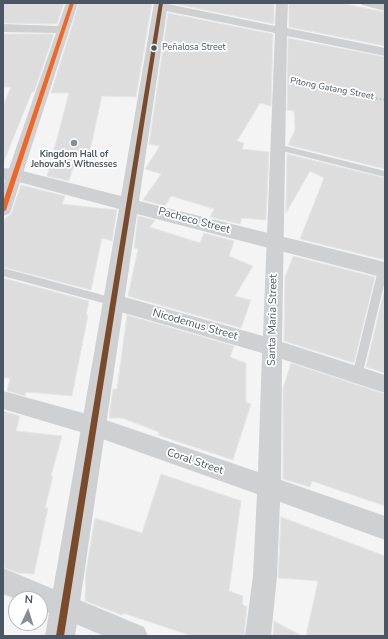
<!DOCTYPE html>
<meta charset="utf-8">
<style>
body{margin:0}
#map{position:relative;width:388px;height:639px;overflow:hidden;background:#f4f4f4;font-family:"Nunito Sans",sans-serif}
canvas{display:block}
.frame{position:absolute;inset:0;border:4px solid #4a5661;pointer-events:none}
.north{position:absolute;left:8px;top:591px;width:40px;height:40px;box-sizing:border-box;background:#fff;border:1px solid #b7bbc0;border-radius:50%;rotate:4deg;font-size:11px;font-weight:700;line-height:16px;text-align:center;color:#4a5661}
.north::after{content:'';display:block;margin:auto;width:14px;height:18px;background:#868d94;clip-path:polygon(50% 0,100% 100%,50% 72%,0 100%)}
</style>
<div id="map">
<canvas width="388" height="639"></canvas>
<div class="frame"></div>
<div class="north">N</div>
</div>
<script>
const g = document.querySelector('canvas').getContext('2d');
g.lineJoin = 'round';
function fillPath(path, color) {
  g.fillStyle = color;
  g.fill(path, 'evenodd');
}
function shape(rows) {
  const path = new Path2D();
  for (const r of rows) {
    path.moveTo(r[0], r[1]);
    for (let i = 2; i < r.length; i += 2) path.lineTo(r[i], r[i + 1]);
  }
  return path;
}
function trace(path, color, width, dash) {
  g.strokeStyle = color;
  g.lineWidth = width;
  g.lineCap = dash ? 'butt' : 'round';
  g.setLineDash(dash || []);
  g.stroke(path);
}
function write(font, color, halo, rows, align = 'center') {
  g.font = font + ' "Nunito Sans",sans-serif';
  g.lineWidth = 3.5;
  g.setLineDash([]);
  g.textBaseline = 'middle';
  g.strokeStyle = halo;
  g.fillStyle = color;
  for (const [text, x, y, turn = 0] of rows) {
    g.save();
    g.translate(x, y);
    g.rotate((+turn || 0) * Math.PI / 180);
    g.textAlign = isNaN(turn) ? turn : align;
    if (halo) g.strokeText(text, 0, 0);
    g.fillText(text, 0, 0);
    g.restore();
  }
}
const building = shape([
 [3,3,64,3,57,24,3,23,3,3],
 [79,3,152,3,136,97,102,96,86,168,73,168,69,181,47,176,69,93,51,93,79,3],
 [170,3,274,3,274,24,170,3],
 [289,3,340,3,385,12,385,46,289,27,289,3],
 [168,13,273,34,271,106,260,103,237,141,244,143,242,149,269,152,266,220,242,218,240,224,210,217,214,209,171,196,165,206,143,200,161,174,145,169,160,146,149,144,168,13],
 [3,34,54,34,34,92,32,92,4,161,3,106,11,87,3,87,3,34],
 [288,38,385,57,385,169,288,145,295,130,294,111,287,110,288,38],
 [287,154,385,178,385,260,300,239,324,178,310,171,286,213,287,154],
 [21,185,65,196,62,204,117,210,112,241,102,238,91,290,3,267,3,223,6,217,10,215,12,211,21,185],
 [138,216,155,220,150,227,200,243,204,233,234,241,229,256,253,266,235,296,251,300,241,328,128,296,138,249,134,248,138,216],
 [293,256,375,277,354,363,284,341,285,277,293,256],
 [3,278,89,301,86,315,88,315,72,396,26,392,25,396,7,391,10,378,3,378,3,278],
 [385,287,385,373,366,367,385,287],
 [127,315,234,346,230,357,246,363,246,402,251,404,233,460,158,435,159,432,122,418,109,418,113,389,117,389,127,315],
 [291,363,385,394,385,506,312,481,310,487,283,479,283,388,291,363],
 [3,411,20,416,16,431,62,436,51,476,53,476,45,508,48,508,34,574,18,573,3,567,3,411],
 [161,474,241,501,229,591,243,596,242,604,247,607,244,636,192,636,123,613,122,615,85,601,86,571,95,518,142,533,161,474],
 [281,517,385,556,385,636,306,636,318,581,278,578,281,517],
 [274,621,302,636,273,636,274,621]
]);
fillPath(building, '#ddddde');
trace(building, '#e5e6e7', 1);
trace(shape([
 [297,83,385,100]
]), '#bcc7c4', 2, [2, 1.5]);
fillPath(shape([
 [277,144,385,171,385,177,274,149,274,145,277,144],
 [383,266,385,267,385,281,362,376,361,379,357,381,353,379,352,376,378,270,383,266],
 [3,268,114,298,117,299,119,302,117,305,114,306,3,276,3,268]
]), '#ced0d2');
fillPath(shape([
 [66,3,78,3,11,210,9,214,3,216,3,186,56,33,3,32,3,24,58,26,66,3],
 [156,3,163,3,275,26,276,3,288,3,287,28,385,48,385,56,287,36,282,342,385,375,385,393,282,359,281,480,385,516,385,540,280,502,277,576,271,636,245,636,253,576,257,494,94,436,3,409,3,391,94,416,258,472,262,353,114,310,107,307,105,302,107,297,114,294,263,336,275,33,156,9,154,6,156,3],
 [360,3,385,3,385,11,362,5,360,3],
 [3,568,144,627,148,636,104,636,40,609,40,599,16,599,3,594,3,568]
]), '#ced0d2');
fillPath(shape([
 [154,3,168,3,139,201,385,262,385,278,137,214,75,636,45,636,119,209,15,181,3,180,3,168,15,169,121,196,154,3]
]), '#ced0d2');
fillPath(shape([
 [70,3,74,3,6,210,3,212,3,202,70,3]
]), '#f26522');
fillPath(shape([
 [159,3,163,3,64,636,56,636,159,3]
]), '#7a4b2a');
for (const [x, y, r, color] of [
 [154,48,3.5,"#4a5661"],
 [74,143,4,"#868d94"]
]) {
  const dot = new Path2D();
  dot.arc(x, y, r, 0, 2 * Math.PI);
  g.fillStyle = color;
  g.fill(dot);
  trace(dot, '#fff', 1.5);
}
write('9px', '#4a5661', '#fff', [
 ["Peñalosa Street",162,48]
], 'left');
write('9px', '#4a5661', '#fff', [
 ["Pitong Gatang Street",332,89,11]
]);
write('bold 9px', '#4a5661', '#fff', [
 ["Kingdom Hall of",74,155],
 ["Jehovah's Witnesses",74,165]
]);
write('11px', '#4a5661', '#fff', [
 ["Pacheco Street",194,221,15],
 ["Santa Maria Street",273,320,-89],
 ["Nicodemus Street",195,325,16],
 ["Coral Street",195,462,19]
]);
</script>
